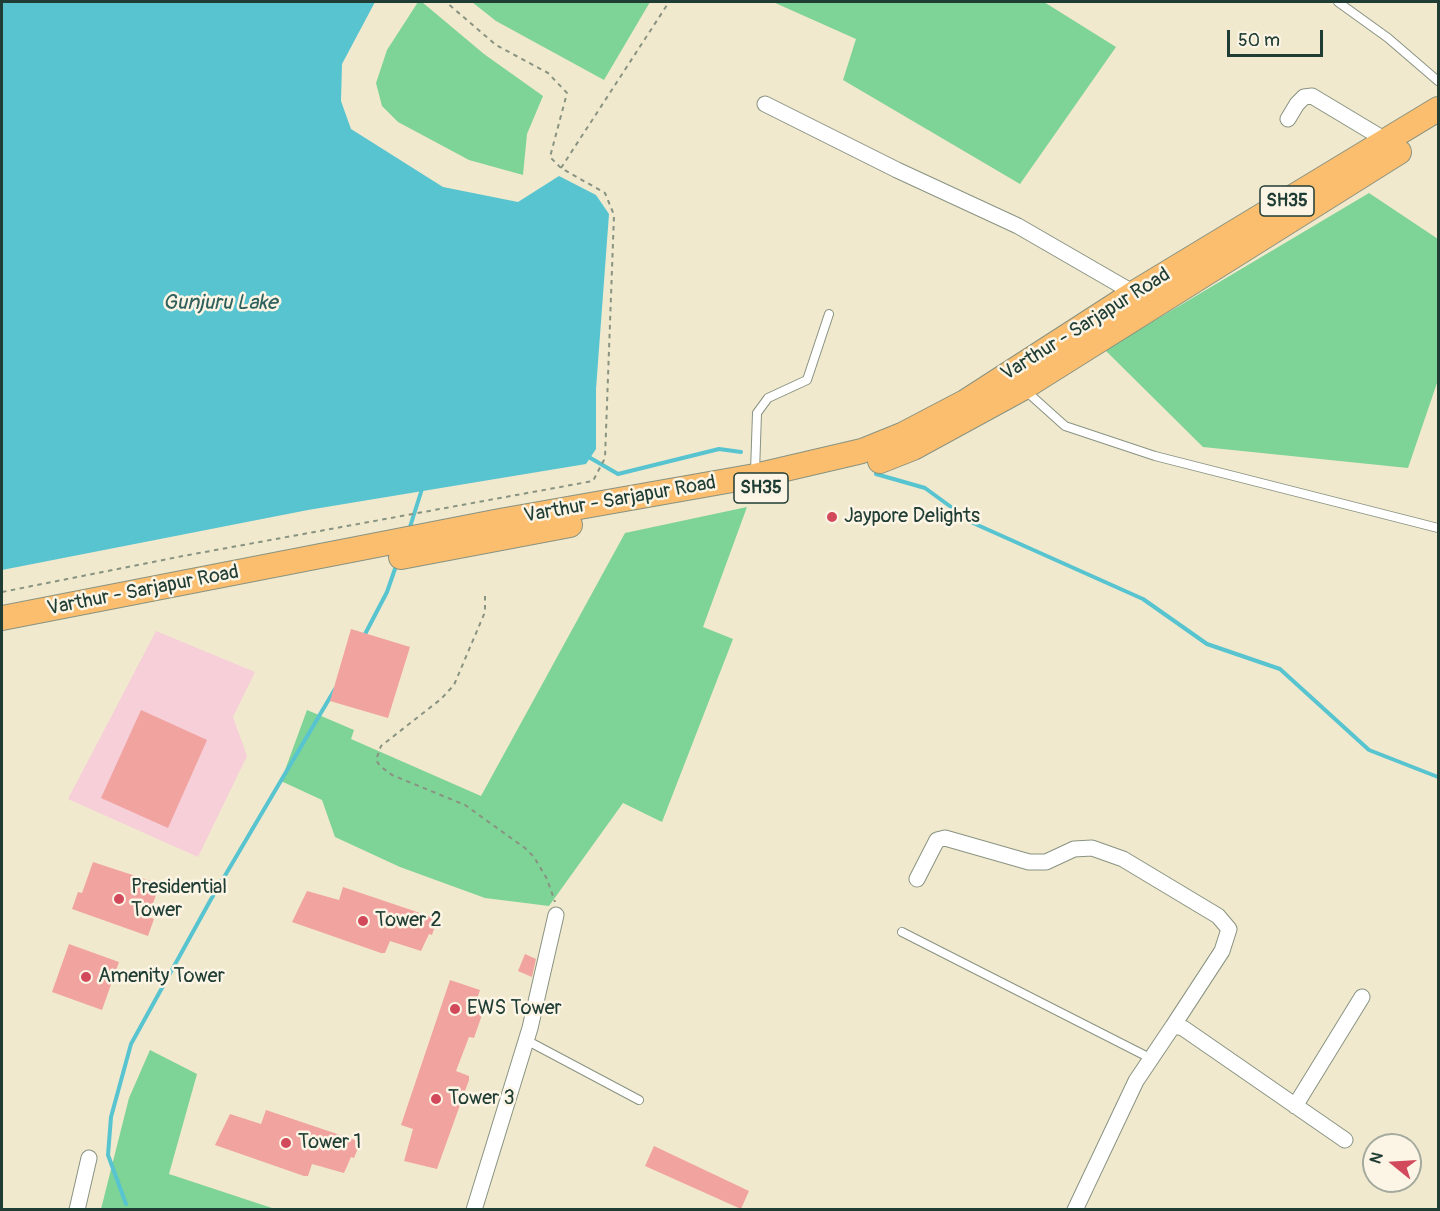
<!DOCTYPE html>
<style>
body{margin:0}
#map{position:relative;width:1440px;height:1211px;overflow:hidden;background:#f1e9ce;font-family:Pangolin,sans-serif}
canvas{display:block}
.frame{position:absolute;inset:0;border:3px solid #1f3d34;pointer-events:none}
.north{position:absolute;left:1362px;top:1133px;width:60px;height:60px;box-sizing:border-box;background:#fcf5e5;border:2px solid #a4ab9e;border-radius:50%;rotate:288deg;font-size:16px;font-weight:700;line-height:24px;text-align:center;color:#1f3d34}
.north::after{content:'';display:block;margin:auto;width:21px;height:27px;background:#d1495b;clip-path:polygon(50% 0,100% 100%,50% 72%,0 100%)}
.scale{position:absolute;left:1227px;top:30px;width:96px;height:27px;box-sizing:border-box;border:3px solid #1f3d34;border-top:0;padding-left:8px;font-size:18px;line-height:21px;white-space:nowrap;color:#1f3d34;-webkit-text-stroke:4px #fcf5e5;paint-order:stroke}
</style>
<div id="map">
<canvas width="1440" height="1211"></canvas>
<div class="frame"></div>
<div class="north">N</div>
<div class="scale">50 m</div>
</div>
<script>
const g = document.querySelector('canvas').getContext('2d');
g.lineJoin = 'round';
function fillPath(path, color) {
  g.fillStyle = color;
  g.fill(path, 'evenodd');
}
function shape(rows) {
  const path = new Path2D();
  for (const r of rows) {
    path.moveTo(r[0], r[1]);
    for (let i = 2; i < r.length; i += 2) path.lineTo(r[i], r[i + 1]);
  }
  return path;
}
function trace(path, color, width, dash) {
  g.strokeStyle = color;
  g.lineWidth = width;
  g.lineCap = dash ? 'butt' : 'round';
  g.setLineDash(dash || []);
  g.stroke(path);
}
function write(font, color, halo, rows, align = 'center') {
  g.font = font + ' Pangolin,sans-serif';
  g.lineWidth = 5;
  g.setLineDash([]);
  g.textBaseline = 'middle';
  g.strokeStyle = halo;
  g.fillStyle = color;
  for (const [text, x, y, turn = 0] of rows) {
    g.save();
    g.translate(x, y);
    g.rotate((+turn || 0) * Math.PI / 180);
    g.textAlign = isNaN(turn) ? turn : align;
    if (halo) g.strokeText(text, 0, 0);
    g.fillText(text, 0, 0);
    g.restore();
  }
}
fillPath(shape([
 [156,631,255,672,233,717,247,756,198,857,68,799]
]), '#f6cfd8');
fillPath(shape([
 [418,2,422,2,484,54,543,96,527,134,523,175,469,160,398,122,382,106,376,83,387,50],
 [472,2,650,2,604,80,496,21],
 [773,2,1044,2,1116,47,1020,184,843,80,856,39],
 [1369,193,1438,239,1438,380,1408,468,1203,447,1105,350],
 [747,507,703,627,733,639,662,822,623,803,549,906,485,898,400,867,335,837,322,800,281,781,307,710,354,730,351,739,481,796,625,533],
 [150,1050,197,1074,169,1174,275,1209,101,1209,129,1098]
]), '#7ed396');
fillPath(shape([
 [2,2,375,2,342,64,341,101,351,129,443,187,518,202,559,176,596,195,609,214,596,389,596,449,586,464,308,510,2,570]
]), '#57c4d0');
trace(shape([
 [587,456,618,474,719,449,741,452],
 [876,474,925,488,973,523,1143,599,1207,644,1280,669,1369,750,1438,777],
 [409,530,422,489],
 [363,638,387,592,397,563],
 [126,1204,108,1155,111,1117,131,1044,210,901,335,689]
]), '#57c4d0', 4);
fillPath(shape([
 [351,629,410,647,388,718,330,701],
 [141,710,207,740,168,828,101,798],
 [93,862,160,884,148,917,154,919,148,936,72,909,78,892,82,893],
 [343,887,432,917,437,920,432,935,429,934,421,951,390,941,385,953,381,953,292,922,307,891,339,900],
 [69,944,119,962,102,1010,52,992],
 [525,954,536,959,532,977,518,971],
 [450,980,480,990,475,1005,483,1012,474,1038,469,1037,456,1071,469,1076,469,1080,437,1169,404,1161,413,1129,401,1125],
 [266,1110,355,1140,360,1143,354,1158,351,1157,344,1173,312,1164,308,1176,304,1176,215,1145,230,1114,261,1124],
 [654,1146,749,1191,741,1209,645,1166]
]), '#f1a39f');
const lane = shape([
 [1338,2,1388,38,1438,81],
 [1026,391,1065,426,1155,456,1438,528],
 [755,472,757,413,768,398,807,380,829,314],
 [902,932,1150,1058],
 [526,1040,639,1100]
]);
const street = shape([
 [765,104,897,170,1018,226,1134,293],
 [1288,119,1297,104,1304,97,1312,96,1387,141],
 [917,879,937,840,945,838,1029,862,1046,862,1074,849,1092,848,1123,859,1218,916,1229,929,1222,951,1173,1026],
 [1295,1106,1362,997],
 [77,1210,89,1158],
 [474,1210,530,1028,556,915],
 [1075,1210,1136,1081,1173,1026,1183,1028,1345,1140]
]);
const primary = shape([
 [880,461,913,448,1023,388,1399,152],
 [401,557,570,525],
 [2,618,500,521,755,476,862,451,904,434,965,402,1134,293,1438,109]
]);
trace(lane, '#889381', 10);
trace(street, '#889381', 17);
trace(primary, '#889381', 26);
trace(shape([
 [561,168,669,2],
 [2,592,183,556,593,481,605,458,614,215,605,193,561,168,550,157,567,93,548,73,496,45,446,2],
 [485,596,485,612,454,685,441,699,381,746,376,760,380,766,392,775,465,805,525,848,534,857,547,879,555,902]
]), '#889381', 2, [4.5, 4.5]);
trace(lane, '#fff', 8);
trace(street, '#fff', 15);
trace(primary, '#fbbd6e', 24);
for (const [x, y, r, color] of [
 [832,517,6,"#d1495b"],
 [119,899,6,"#d1495b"],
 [363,921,6,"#d1495b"],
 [86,977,6,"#d1495b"],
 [455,1009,6,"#d1495b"],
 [436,1099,6,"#d1495b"],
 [286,1143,6,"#d1495b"]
]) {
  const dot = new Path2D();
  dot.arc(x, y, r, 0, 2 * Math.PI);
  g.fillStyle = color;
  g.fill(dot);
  trace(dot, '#fcf5e5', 2);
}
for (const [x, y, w] of [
 [1287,201,54],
 [761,488,54]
]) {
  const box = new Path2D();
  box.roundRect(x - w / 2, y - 15, w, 30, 4.5);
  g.fillStyle = '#fcf5e5';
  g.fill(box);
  trace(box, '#1f3d34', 1.5);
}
write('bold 18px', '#1f3d34', null, [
 ["SH35",1287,201],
 ["SH35",761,488]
]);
write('20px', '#1f3d34', '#fcf5e5', [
 ["Varthur - Sarjapur Road",1086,325,-32],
 ["Varthur - Sarjapur Road",620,500,-10],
 ["Varthur - Sarjapur Road",143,591,-11]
]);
write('20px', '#1f3d34', '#fcf5e5', [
 ["Jaypore Delights",844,517],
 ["Presidential",131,888],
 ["Tower",131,911],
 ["Tower 2",375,921],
 ["Amenity Tower",98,977],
 ["EWS Tower",467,1009],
 ["Tower 3",448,1099],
 ["Tower 1",298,1143]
], 'left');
write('italic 21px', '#2d5f5b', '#fcf5e5', [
 ["Gunjuru Lake",220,304]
]);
</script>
